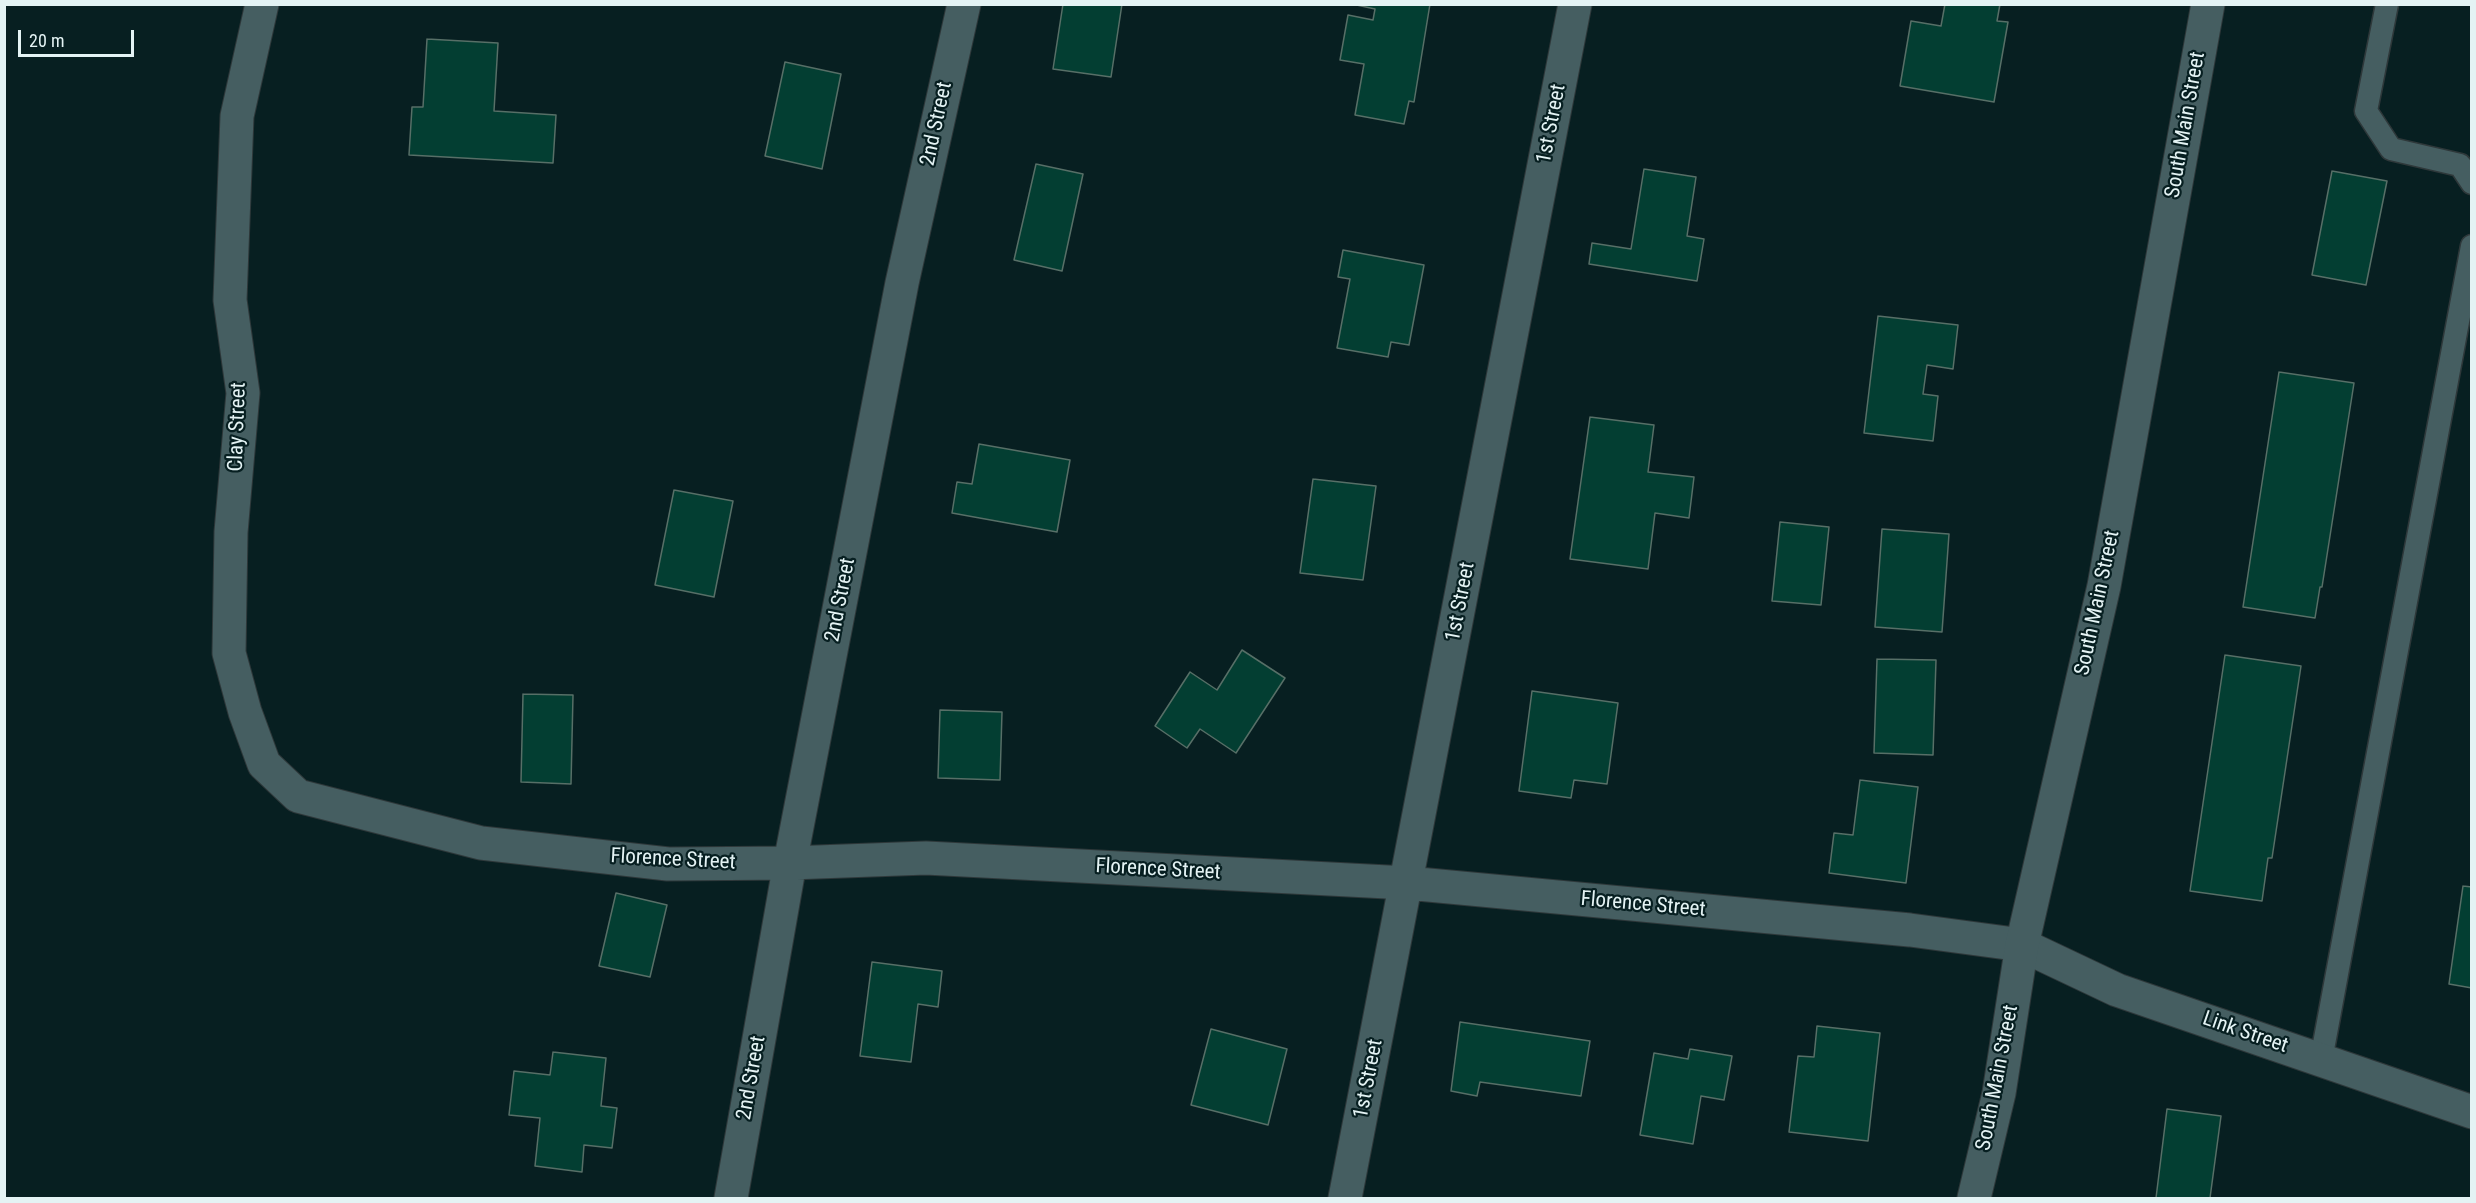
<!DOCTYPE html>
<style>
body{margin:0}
#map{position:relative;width:2476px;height:1203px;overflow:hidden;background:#071f21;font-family:"Roboto Condensed",sans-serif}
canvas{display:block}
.frame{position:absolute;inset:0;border:6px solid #e4f3f4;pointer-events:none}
.scale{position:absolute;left:18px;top:30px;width:116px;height:27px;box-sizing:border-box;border:3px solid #e4f3f4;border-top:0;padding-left:8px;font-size:18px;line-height:21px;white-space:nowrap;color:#e4f3f4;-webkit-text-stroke:4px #071f21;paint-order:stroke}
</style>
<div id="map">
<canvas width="2476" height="1203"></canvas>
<div class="frame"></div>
<div class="scale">20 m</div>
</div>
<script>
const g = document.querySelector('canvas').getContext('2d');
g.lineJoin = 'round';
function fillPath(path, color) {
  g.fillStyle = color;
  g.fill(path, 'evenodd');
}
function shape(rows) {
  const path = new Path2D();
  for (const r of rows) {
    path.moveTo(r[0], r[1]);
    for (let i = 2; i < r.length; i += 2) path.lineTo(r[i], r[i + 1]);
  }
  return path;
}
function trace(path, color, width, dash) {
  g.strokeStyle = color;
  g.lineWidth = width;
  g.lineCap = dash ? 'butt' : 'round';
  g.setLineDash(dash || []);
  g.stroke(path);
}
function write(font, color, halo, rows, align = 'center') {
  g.font = font + ' "Roboto Condensed",sans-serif';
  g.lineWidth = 4.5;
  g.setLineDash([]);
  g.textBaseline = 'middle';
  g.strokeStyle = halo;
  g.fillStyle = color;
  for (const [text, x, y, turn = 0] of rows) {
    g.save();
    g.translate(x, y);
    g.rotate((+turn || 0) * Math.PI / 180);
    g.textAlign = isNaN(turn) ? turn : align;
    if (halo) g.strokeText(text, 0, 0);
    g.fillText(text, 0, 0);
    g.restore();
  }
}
const building = shape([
 [1063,4,1122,4,1111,77,1053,69,1063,4],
 [1352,4,1430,4,1414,102,1409,101,1404,124,1355,115,1364,64,1340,60,1348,15,1373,20,1375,9,1352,4],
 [1945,4,2000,4,1997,21,2008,22,1994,102,1900,86,1911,21,1941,26,1945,4],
 [427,39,498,43,494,111,556,115,553,163,409,155,412,107,423,107,427,39],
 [785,62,841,74,822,169,765,156,785,62],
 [1036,164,1083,174,1062,271,1014,260,1036,164],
 [1644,169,1696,177,1687,236,1704,239,1697,281,1589,264,1592,243,1631,249,1644,169],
 [2332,171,2387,181,2366,285,2312,275,2332,171],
 [1343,250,1424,265,1409,345,1391,342,1388,357,1337,348,1350,279,1338,277,1343,250],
 [1878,316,1958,325,1953,369,1927,365,1923,394,1938,396,1933,441,1864,433,1878,316],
 [2279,372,2354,383,2322,587,2320,587,2315,618,2243,607,2279,372],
 [1590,417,1654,425,1648,472,1694,477,1689,518,1655,513,1648,569,1570,559,1590,417],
 [979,444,1070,460,1057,532,952,513,957,482,972,484,979,444],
 [1313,479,1376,486,1363,580,1300,573,1313,479],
 [674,490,733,501,714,597,655,585,674,490],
 [1780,522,1829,527,1821,605,1772,601,1780,522],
 [1882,529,1949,534,1942,632,1875,627,1882,529],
 [1242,650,1285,678,1236,753,1200,729,1187,748,1155,726,1190,672,1217,690,1242,650],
 [2225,655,2301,666,2272,858,2268,858,2262,901,2190,891,2225,655],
 [1877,659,1936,660,1933,755,1874,753,1877,659],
 [1532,691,1618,703,1607,784,1574,780,1571,798,1519,791,1532,691],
 [523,694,573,695,571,784,521,782,523,694],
 [940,710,1002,712,1000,780,938,778,940,710],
 [1860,780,1918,787,1906,883,1829,873,1834,833,1853,835,1860,780],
 [2463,886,2472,887,2472,988,2449,984,2463,886],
 [616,893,667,905,650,977,599,966,616,893],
 [872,962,942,971,938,1007,918,1004,911,1062,860,1056,872,962],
 [1460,1022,1590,1041,1581,1096,1480,1082,1477,1096,1451,1091,1460,1022],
 [1817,1026,1880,1033,1868,1141,1789,1132,1798,1056,1814,1057,1817,1026],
 [1211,1029,1287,1049,1268,1125,1191,1105,1211,1029],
 [1690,1049,1732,1056,1724,1100,1701,1096,1693,1144,1640,1135,1654,1053,1688,1059,1690,1049],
 [553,1052,606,1058,601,1106,617,1108,612,1148,584,1145,582,1172,535,1166,540,1118,509,1115,514,1071,550,1075,553,1052],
 [2167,1109,2221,1116,2210,1198,2156,1198,2167,1109]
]);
fillPath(building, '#033e32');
trace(building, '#576f67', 1.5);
const service = shape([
 [2387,4,2366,111,2391,149,2460,165,2472,183],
 [2321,1060,2472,246]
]);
const minor = shape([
 [262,4,237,116,230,300,243,393,231,532,229,653,245,712,264,764,298,796,481,843,668,864,790,863,926,858,1407,883,1910,930,2022,945,2117,990,2472,1112],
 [731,1198,790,863,902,283,964,4],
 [1345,1198,1575,4]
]);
const tertiary = shape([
 [1974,1198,1999,1093,2022,945,2104,586,2208,4]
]);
trace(service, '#2e383a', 25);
trace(minor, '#2e383a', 35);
trace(tertiary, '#2e383a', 35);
trace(service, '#455e61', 22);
trace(minor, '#455e61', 33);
trace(tertiary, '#455e61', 33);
write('21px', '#e4f3f4', '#071f21', [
 ["2nd Street",937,124,-78],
 ["1st Street",1552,124,-79],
 ["South Main Street",2186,125,-80],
 ["Clay Street",238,427,-88],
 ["2nd Street",841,600,-79],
 ["1st Street",1461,602,-79],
 ["South Main Street",2098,603,-78],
 ["Florence Street",673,860,3],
 ["Florence Street",1158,870,3],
 ["Florence Street",1643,905,5],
 ["Link Street",2245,1033,19],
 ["2nd Street",752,1078,-80],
 ["South Main Street",1998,1078,-79],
 ["1st Street",1369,1079,-79]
]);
</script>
